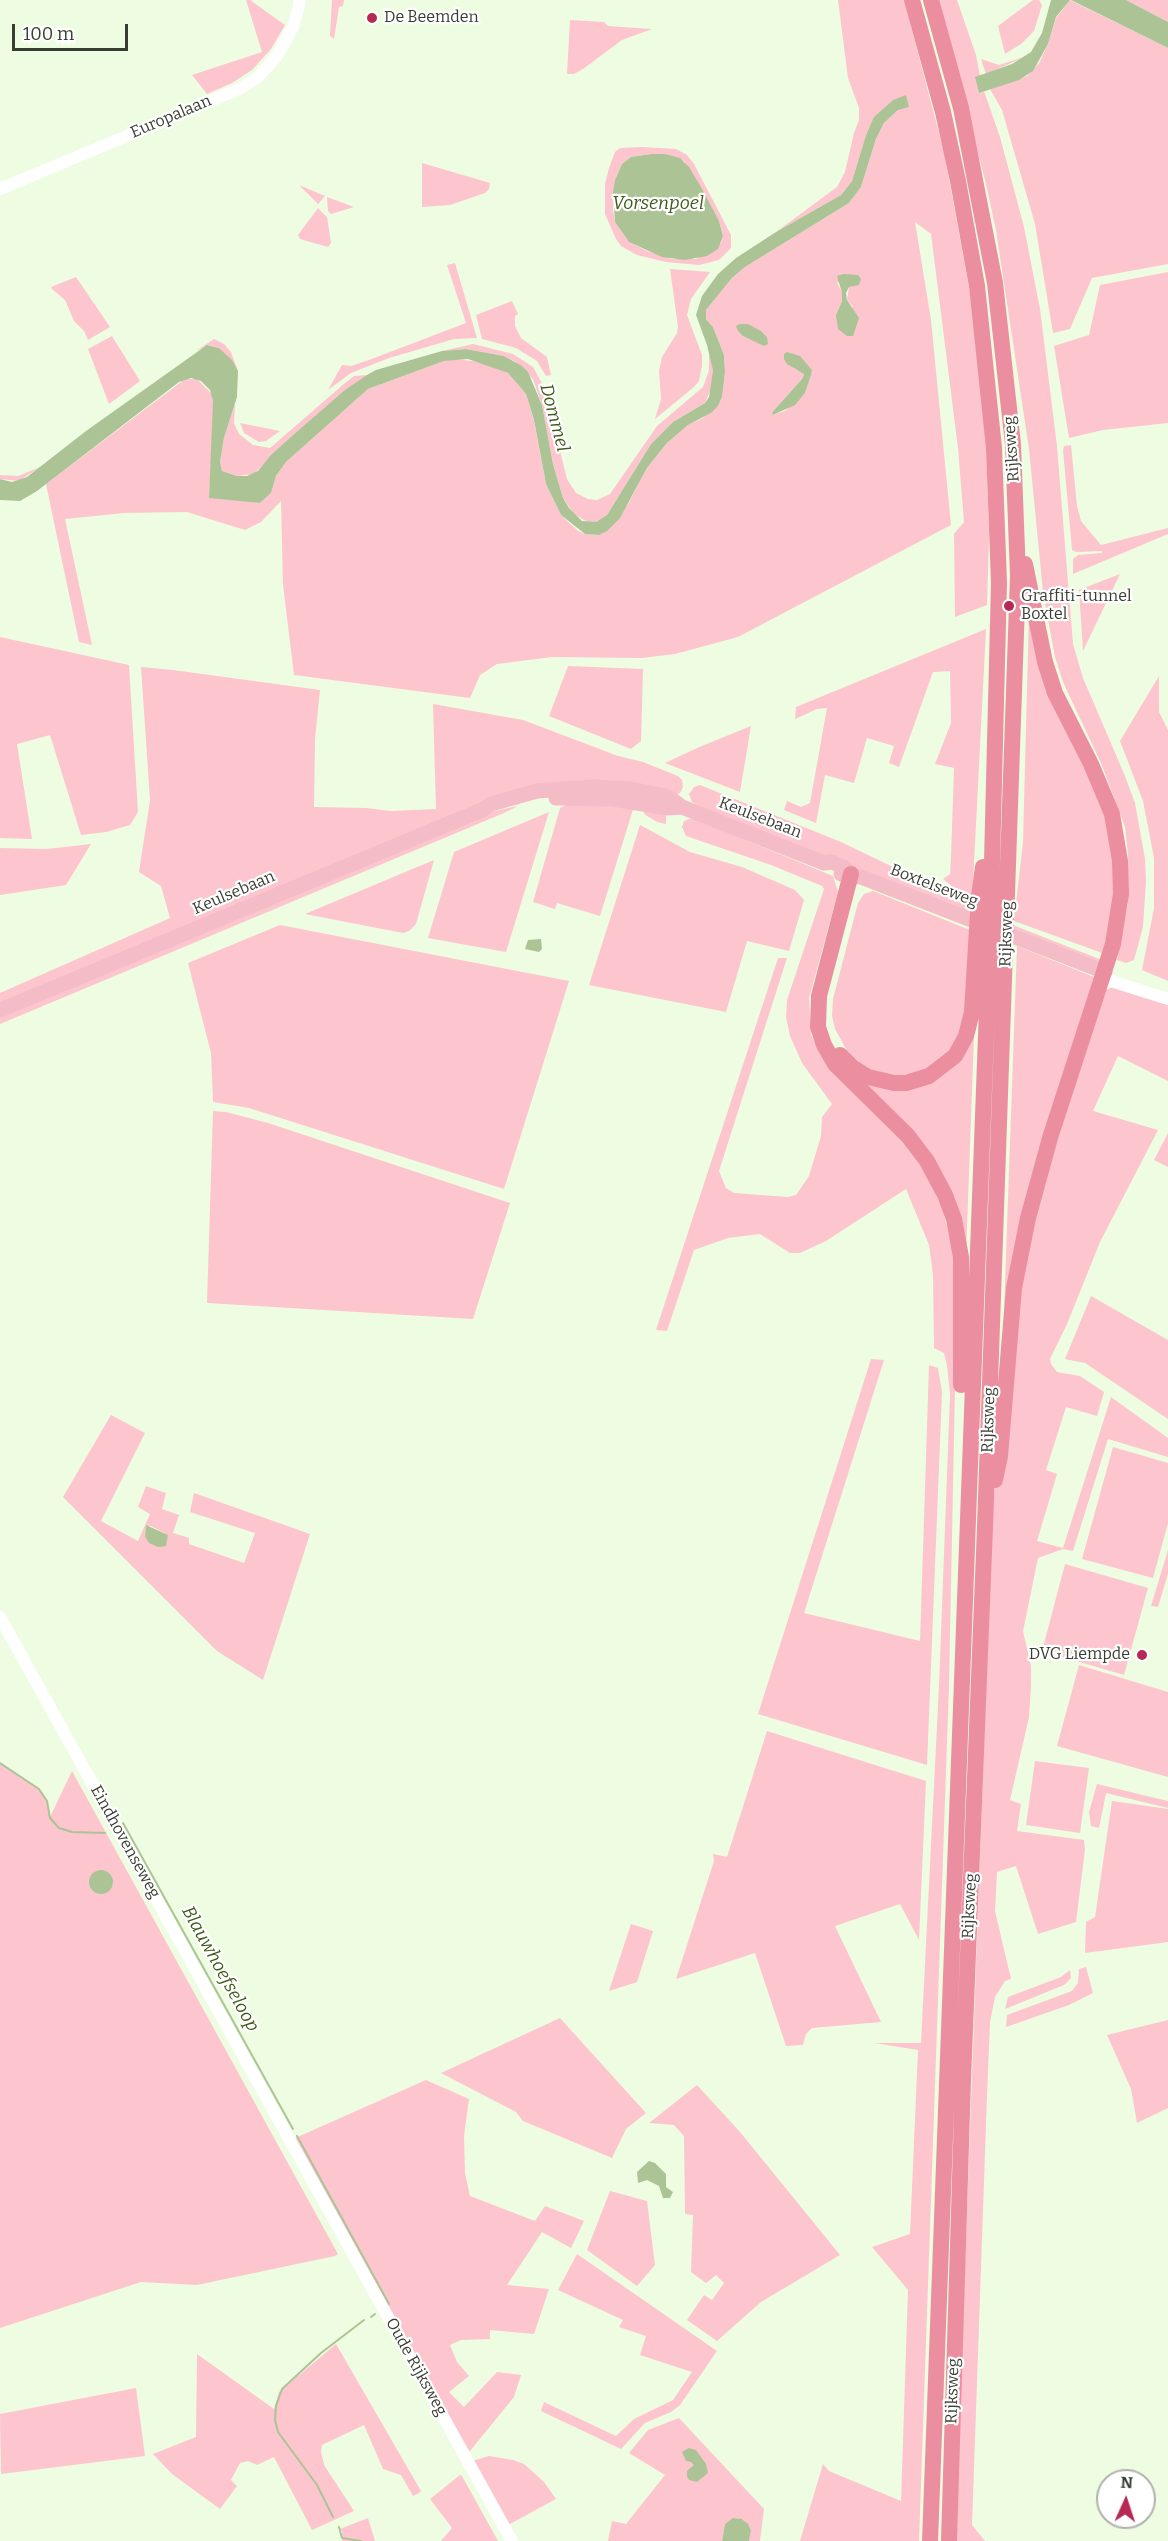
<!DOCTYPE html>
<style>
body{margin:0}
#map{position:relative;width:1168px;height:2541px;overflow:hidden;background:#eefde1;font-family:Bitter,serif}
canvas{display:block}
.north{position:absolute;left:1096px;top:2469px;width:60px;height:60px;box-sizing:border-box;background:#fff;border:2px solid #b0b2ad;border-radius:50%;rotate:3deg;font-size:16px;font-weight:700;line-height:24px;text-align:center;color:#393e33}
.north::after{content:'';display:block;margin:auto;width:21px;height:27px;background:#b72855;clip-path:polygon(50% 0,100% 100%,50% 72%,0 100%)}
.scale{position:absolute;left:12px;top:24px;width:116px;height:27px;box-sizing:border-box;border:3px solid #393e33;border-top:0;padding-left:8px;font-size:18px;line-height:21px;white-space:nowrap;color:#393e33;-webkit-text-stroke:4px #fff;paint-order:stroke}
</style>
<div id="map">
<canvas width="1168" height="2541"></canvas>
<div class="north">N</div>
<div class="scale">100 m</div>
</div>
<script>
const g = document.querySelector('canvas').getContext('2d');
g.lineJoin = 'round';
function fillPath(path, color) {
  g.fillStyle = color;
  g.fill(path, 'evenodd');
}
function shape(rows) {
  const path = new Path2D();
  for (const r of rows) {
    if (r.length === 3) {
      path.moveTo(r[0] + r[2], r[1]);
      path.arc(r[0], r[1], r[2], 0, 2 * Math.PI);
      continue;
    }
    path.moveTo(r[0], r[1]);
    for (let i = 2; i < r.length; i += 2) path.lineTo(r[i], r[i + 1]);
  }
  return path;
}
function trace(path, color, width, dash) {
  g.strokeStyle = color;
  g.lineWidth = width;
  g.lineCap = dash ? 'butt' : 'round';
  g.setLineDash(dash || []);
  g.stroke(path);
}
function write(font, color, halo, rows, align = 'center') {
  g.font = font + ' Bitter,serif';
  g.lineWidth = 4.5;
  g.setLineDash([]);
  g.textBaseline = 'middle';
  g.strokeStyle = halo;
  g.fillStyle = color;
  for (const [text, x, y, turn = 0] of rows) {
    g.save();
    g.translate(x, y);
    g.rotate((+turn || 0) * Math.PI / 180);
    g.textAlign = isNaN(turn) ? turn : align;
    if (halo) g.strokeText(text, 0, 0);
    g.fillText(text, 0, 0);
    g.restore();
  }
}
fillPath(shape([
 [246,0,250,0,285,25,271,49,252,70,232,83,207,94,192,75,262,52],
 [332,0,344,0,343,6,339,7,334,39,330,36],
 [838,0,904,0,944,152,970,293,986,439,989,536,987,605,955,617,954,534,964,522,958,448,931,234,915,222,931,320,951,525,738,637,675,654,642,658,552,657,497,664,480,675,470,698,294,675,283,585,281,501,261,522,245,530,187,512,124,513,65,519,92,645,79,642,46,484,185,379,197,379,212,394,214,410,209,497,260,503,271,493,276,476,286,462,368,389,444,361,455,359,480,362,508,373,526,394,534,421,546,484,561,515,578,531,585,534,599,535,628,504,647,468,667,443,688,425,703,418,718,406,722,397,725,371,724,355,713,327,706,319,706,310,732,278,745,267,849,203,861,187,876,139,884,123,898,110,906,96,893,100,875,117,866,135,852,181,841,195,776,232,837,187,845,172,854,133,859,120,859,108,848,78],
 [837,282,849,287,847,300,853,307,836,315,842,301,842,293],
 [793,368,812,370,805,393,785,411,773,415,772,413,775,409,802,379,804,373],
 [938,0,957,0,976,55,980,76,976,78,979,93,984,91,1000,137,1024,227,1040,309,1057,446,1073,644,1083,678,1125,776,1135,803,1145,859,1146,881,1143,927,1134,960,1126,963,1117,960,1128,904,1128,854,1125,827,1101,763,1063,682,1055,657,1043,592,1029,449,996,230,986,184],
 [1033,0,1039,0,1042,5,1034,31,1021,44,1005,54,998,26],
 [1070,0,1168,48,1168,264,1092,278,1070,329,1053,333,1035,224,1002,110,990,89,1027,76,1039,63,1048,44,1056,18],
 [1126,0,1168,0,1168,22],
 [570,20,604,22,608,26,652,29,622,40,583,69,574,74,567,74],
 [1027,56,986,74,981,59,999,65],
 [642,147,676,149,687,155,694,164,731,235,731,248,719,260,699,265,666,262,637,255,621,246,616,239,605,214,605,184,609,168,615,152,620,148],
 [651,154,665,154,684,161,719,221,723,235,721,243,696,259,672,259,647,251,629,242,615,222,613,210,615,180,622,164,631,157],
 [422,163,490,183,489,189,485,193,450,205,422,207],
 [299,185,325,196,318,204],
 [327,197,354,207,331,214,328,211],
 [318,208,327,217,331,243,328,247,300,239,298,235],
 [455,263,477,338,454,339,389,358,351,373,328,390,342,365,351,366,369,360,466,323,447,265],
 [670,269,710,272,691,299,687,315,702,355,702,366,699,381,694,387,655,419,661,399,659,371,662,357,677,333,678,327],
 [1168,272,1168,423,1103,430,1069,438,1054,346,1089,335,1100,285],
 [76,277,110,327,88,340,84,331,74,321,65,300,52,289,51,287],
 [512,301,518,314,515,316,515,326,521,338,547,357,551,375,546,376,537,361,516,348,482,339,476,315],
 [112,336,140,381,109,404,88,349],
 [214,339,224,344,231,352,238,371,231,360,219,348,209,345,196,351],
 [473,344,513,354,533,367,544,387,567,479,576,493,588,499,597,500,610,494,657,426,703,387,709,370,709,353,713,371,713,384,705,403,673,422,651,444,607,515,596,522,589,523,574,514,563,498,553,464,542,405,533,379,514,361,504,356,466,349,442,351],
 [367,375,292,436,254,474,237,476,222,471,220,462,224,438,235,404,234,423,239,434,253,445,270,448,345,383,354,376],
 [240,423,280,431,266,441,259,442,244,433],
 [1071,445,1077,506,1081,521,1101,545,1168,528,1168,534,1073,574,1073,559,1078,555,1102,553,1102,551,1076,552,1072,550,1063,450,1064,446],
 [40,467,19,481,0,479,0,475,18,476],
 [1120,574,1107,601,1083,651,1079,590],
 [1029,613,1107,816,1116,883,1105,954,1014,921,1023,842],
 [986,629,972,903,943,879,950,874,951,857,954,768,935,764,951,723,950,671,933,672,899,767,889,763,894,746,867,738,854,783,825,775,816,823,784,810,787,801,801,807,810,803,827,708,817,709,795,719,796,707],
 [0,637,129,665,138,812,130,825,106,832,81,835,50,735,17,744,32,839,0,838],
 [568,666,643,669,641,741,631,749,549,716],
 [141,667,173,670,320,690,315,739,314,807,367,808,390,811,436,809,433,704,523,720,618,756,643,762,678,776,682,780,683,787,680,793,675,795,544,787,0,1003,0,993,170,918,161,886,139,872,150,800],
 [1159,676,1159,712,1168,730,1168,981,1142,970,1154,908,1154,858,1143,801,1120,741],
 [751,726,740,792,665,763,697,748],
 [700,785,841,842,922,881,972,909,1102,960,1099,962,1014,931,699,806,692,802,689,794,694,787],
 [578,800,635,803,600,916,557,903,555,909,533,902,560,808],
 [646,805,666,810,666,824,657,822,644,814],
 [518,806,504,813,0,1024,0,1015,455,826,495,811],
 [549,812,506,952,428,938,454,852],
 [692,818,833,876,838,892,809,998,811,1035,825,1062,897,1133,929,1176,944,1215,951,1242,957,1286,949,1686,919,2541,800,2541,823,2464,829,2471,901,2501,908,2290,872,2247,910,2234,918,2050,874,2043,921,2043,939,1686,950,1395,947,1365,944,1353,934,1348,933,1275,929,1245,906,1189,826,1241,800,1253,790,1253,760,1234,728,1238,694,1250,667,1331,656,1330,778,958,787,958,719,1171,726,1188,734,1193,788,1197,796,1195,809,1176,821,1136,822,1117,832,1104,802,1063,790,1036,786,1017,787,1000,824,889,822,886,771,865,686,836,682,827,684,821],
 [640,825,690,852,742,867,795,890,804,900,789,951,747,941,726,1012,589,985],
 [91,844,66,885,0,895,0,848,47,849],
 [434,860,416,924,409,931,403,933,305,914],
 [873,891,970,930,966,1009,961,1029,950,1052,934,1065,917,1073,896,1076,879,1074,851,1058,835,1029,832,1016,833,999,858,903,864,894],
 [280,925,569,981,504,1189,249,1108,213,1102,211,1053,188,963],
 [1017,946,1094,977,1053,1120,1002,1368],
 [1115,986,1168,1004,1168,1081,1118,1056,1093,1111,1158,1130,1100,1242,1067,1324,1050,1359,1051,1364,1057,1372,1080,1376,1104,1392,1097,1416,1066,1407,1046,1470,1057,1474,1037,1541,1063,1548,1111,1397,1168,1438,1168,1457,1108,1439,1073,1551,1063,1549,1038,1558,1023,1631,1031,1666,1031,1687,1029,1717,1010,1800,1021,1804,1017,1831,1084,1840,1085,1850,1076,1922,1038,1934,1016,1866,997,1872,995,1911,1011,1979,1005,1981,995,1997,990,2022,987,2096,972,2525,985,2541,955,2541,993,1499,1029,1229,1106,990],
 [974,1036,966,1256,951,1203,849,1070,908,1087],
 [213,1111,226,1112,268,1123,510,1203,473,1319,207,1303],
 [1168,1133,1168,1167,1154,1160],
 [1091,1296,1168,1340,1168,1419,1085,1363,1065,1359],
 [871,1359,884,1360,804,1613,920,1641,929,1365,938,1368,942,1392,927,1765,758,1714],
 [111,1415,145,1433,101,1521,138,1541,150,1514,138,1507,146,1486,166,1493,162,1509,179,1515,173,1533,189,1538,189,1544,244,1563,255,1533,190,1512,194,1493,310,1534,263,1680,217,1651,63,1497],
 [146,1526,151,1526,168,1535,145,1536],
 [1113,1447,1168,1463,1168,1523,1153,1578,1082,1559],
 [1168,1550,1168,1574,1158,1607,1151,1606],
 [1065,1564,1148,1588,1124,1675,1042,1651],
 [1079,1665,1168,1692,1168,1777,1057,1746],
 [767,1731,926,1781,919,1940,900,1904,835,1926,881,2022,812,2028,806,2034,803,2045,786,2046,755,1953,676,1979,714,1861,713,1854,727,1857],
 [1035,1761,1089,1768,1080,1833,1026,1825],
 [0,1763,39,1789,47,1801,50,1817,72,1771,338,2254,335,2256,197,2285,141,2282,0,2328],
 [101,1870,110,1874,113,1884,110,1890,101,1894,95,1892,91,1887,95,1872],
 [1097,1784,1168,1801,1168,1808,1106,1793,1099,1828,1091,1826,1089,1812],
 [1112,1801,1168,1809,1168,1942,1085,1953,1086,1922,1095,1917],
 [631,1924,653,1931,637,1982,609,1991],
 [1086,1967,1093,1993,1069,2005,1006,2027,1007,2015,1072,1991,1078,1983,1079,1969],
 [1070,1970,1071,1978,1064,1985,1005,2009,1008,1997,1061,1977],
 [560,2018,646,2113,626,2129,612,2158,523,2121,516,2112,441,2073],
 [1168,2020,1168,2108,1137,2123,1131,2089,1107,2035],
 [426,2080,469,2099,464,2136,465,2173,470,2196,535,2221,545,2206,584,2221,571,2248,542,2232,507,2285,549,2289,534,2334,490,2330,490,2339,461,2340,450,2345,457,2362,469,2376,449,2392,464,2407,497,2372,521,2375,514,2397,470,2451,466,2451,293,2139],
 [697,2085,740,2132,840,2255,761,2302,717,2341,687,2320,704,2295,712,2300,724,2283,716,2275,706,2283,691,2272,693,2215,685,2214,684,2136,674,2125,649,2123],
 [610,2191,647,2201,655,2265,637,2286,587,2250],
 [577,2254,717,2351,680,2405,671,2412,645,2423,621,2449,541,2411,544,2402,616,2436,634,2419,673,2400,692,2372,640,2355,646,2336,619,2327,623,2320,558,2290],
 [336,2344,421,2491,419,2493,413,2496,401,2475,383,2469,364,2425,322,2445,321,2452,324,2465,354,2511,312,2530,274,2457,257,2465,248,2461,240,2463,231,2480,237,2486,220,2509,172,2474,153,2454,196,2437,197,2354,274,2409,279,2392],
 [136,2388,145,2456,1,2474,0,2414],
 [679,2418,764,2509,760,2541,749,2541,751,2531,744,2520,736,2518,725,2524,722,2541,608,2541,612,2521,626,2524,665,2475,629,2453,648,2430],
 [489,2456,513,2460,524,2464,544,2482,556,2499,508,2525,472,2461],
 [460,2475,462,2476,498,2541,441,2541,452,2528,430,2499],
 [368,2518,375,2541,342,2541,342,2531,340,2529]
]), '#fdc5ce');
fillPath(shape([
 [1051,0,1070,0,1056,17,1048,44,1033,71,1019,80,979,93,975,77,1012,64,1031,52,1042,33],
 [1071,0,1126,0,1168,22,1168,48],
 [906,95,909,107,898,110,884,123,876,139,861,187,849,203,745,267,732,278,706,310,706,319,713,327,724,355,725,372,722,397,718,406,711,413,688,425,667,443,647,468,620,518,607,531,599,535,585,534,561,515,546,484,534,420,526,394,508,373,468,359,444,361,368,389,286,462,276,476,271,493,260,503,209,498,213,401,210,390,201,381,191,378,179,382,37,491,20,501,0,500,0,479,12,482,27,477,86,431,207,345,219,348,232,360,238,371,237,397,224,438,220,462,222,471,237,476,247,476,258,471,270,456,292,436,345,390,367,375,376,370,442,351,466,349,504,356,522,366,528,372,542,405,553,464,563,498,569,508,582,521,596,522,607,515,651,444,673,422,705,403,709,397,713,371,707,345,696,315,702,296,718,274,736,258,776,232,841,195,852,181,866,135,874,117,893,100],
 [651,154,665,154,680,158,689,167,701,187,719,221,723,236,718,249,707,256,685,260,662,257,629,242,615,222,613,192,615,180,622,164,631,157],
 [843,274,858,275,861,279,859,285,849,287,846,293,847,300,859,318,853,336,847,336,838,329,836,315,842,301,842,293,837,276],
 [740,324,748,324,761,331,767,337,768,344,764,346,743,336,738,331,736,326],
 [787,352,800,356,812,370,811,375,805,393,795,405,773,415,772,413,775,409,802,379,804,374,787,364,784,359,784,354],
 [541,939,542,949,539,952,525,949,528,940],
 [146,1525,168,1535,166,1546,158,1547,149,1543,145,1536],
 [101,1882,12],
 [649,2161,655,2163,666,2174,666,2187,673,2192,670,2198,663,2198,659,2186,647,2180,638,2183,637,2172],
 [689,2448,696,2450,706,2464,708,2473,697,2482,689,2480,687,2476,687,2471,694,2465,691,2462,686,2461,682,2452],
 [733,2518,742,2519,748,2524,751,2531,749,2541,722,2541,725,2524]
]), '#acc495');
trace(shape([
 [0,1763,39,1789,47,1801,50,1818,59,1828,72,1832,105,1833],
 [123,1823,293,2129],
 [297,2136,389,2304],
 [371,2317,375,2314],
 [333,2517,317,2485,278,2432,275,2420,276,2406,282,2389,321,2353,364,2320],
 [339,2527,342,2538,361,2541]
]), '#acc495', 2);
trace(shape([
 [0,189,239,89,257,78,277,56,294,25,300,0],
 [1105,972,1111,981,1168,999],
 [0,1617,512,2541]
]), '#fff', 12);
trace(shape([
 [556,798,613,799,667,808,682,807],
 [841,874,861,877,1105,972],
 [0,1010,482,810,491,804,537,791,593,787,630,789,661,795,670,798,682,807,824,863,832,862,845,868,851,874]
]), '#f3bcc6', 15);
trace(shape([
 [912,0,943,112,958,181,977,286,994,448,999,583,991,901,930,2541],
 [931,0,961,108,995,283,1013,444,1018,576,985,1527,963,2080,949,2541],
 [851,874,819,996,818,1027,824,1045,835,1064,908,1136,927,1161,945,1195,954,1219,961,1257,961,1385],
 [840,1055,852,1067,868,1077,894,1083,906,1083,929,1076,955,1056,966,1036,972,1012,979,896,983,867],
 [995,1480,1000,1456,1014,1288,1028,1218,1050,1138,1113,944,1121,894,1120,861,1112,814,1091,764,1055,693,1045,662,1025,564]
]), '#eb8fa0', 16);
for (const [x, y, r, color] of [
 [372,18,6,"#b72855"],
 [1009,606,6,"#b72855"],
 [1142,1655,6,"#b72855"]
]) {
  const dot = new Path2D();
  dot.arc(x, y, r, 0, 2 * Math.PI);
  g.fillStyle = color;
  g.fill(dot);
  trace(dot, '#fff', 2);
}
write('16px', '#393e33', '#fff', [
 ["De Beemden",384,18],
 ["Graffiti-tunnel",1021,597],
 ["Boxtel",1021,615],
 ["DVG Liempde",1130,1655,"right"]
], 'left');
write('16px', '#393e33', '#fff', [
 ["Europalaan",171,117,-23],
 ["Rijksweg",1012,449,-94],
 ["Keulsebaan",760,818,21],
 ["Boxtelseweg",934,886,21],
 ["Keulsebaan",234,893,-23],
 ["Rijksweg",1007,934,-88],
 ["Rijksweg",989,1420,-88],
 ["Eindhovenseweg",125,1842,61],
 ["Rijksweg",970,1906,-87],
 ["Oude Rijksweg",416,2367,61],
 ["Rijksweg",953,2391,-88]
]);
write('italic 18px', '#3e5a18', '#fff', [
 ["Vorsenpoel",658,204],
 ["Dommel",554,418,75],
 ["Blauwhoefseloop",220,1969,61]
]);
</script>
